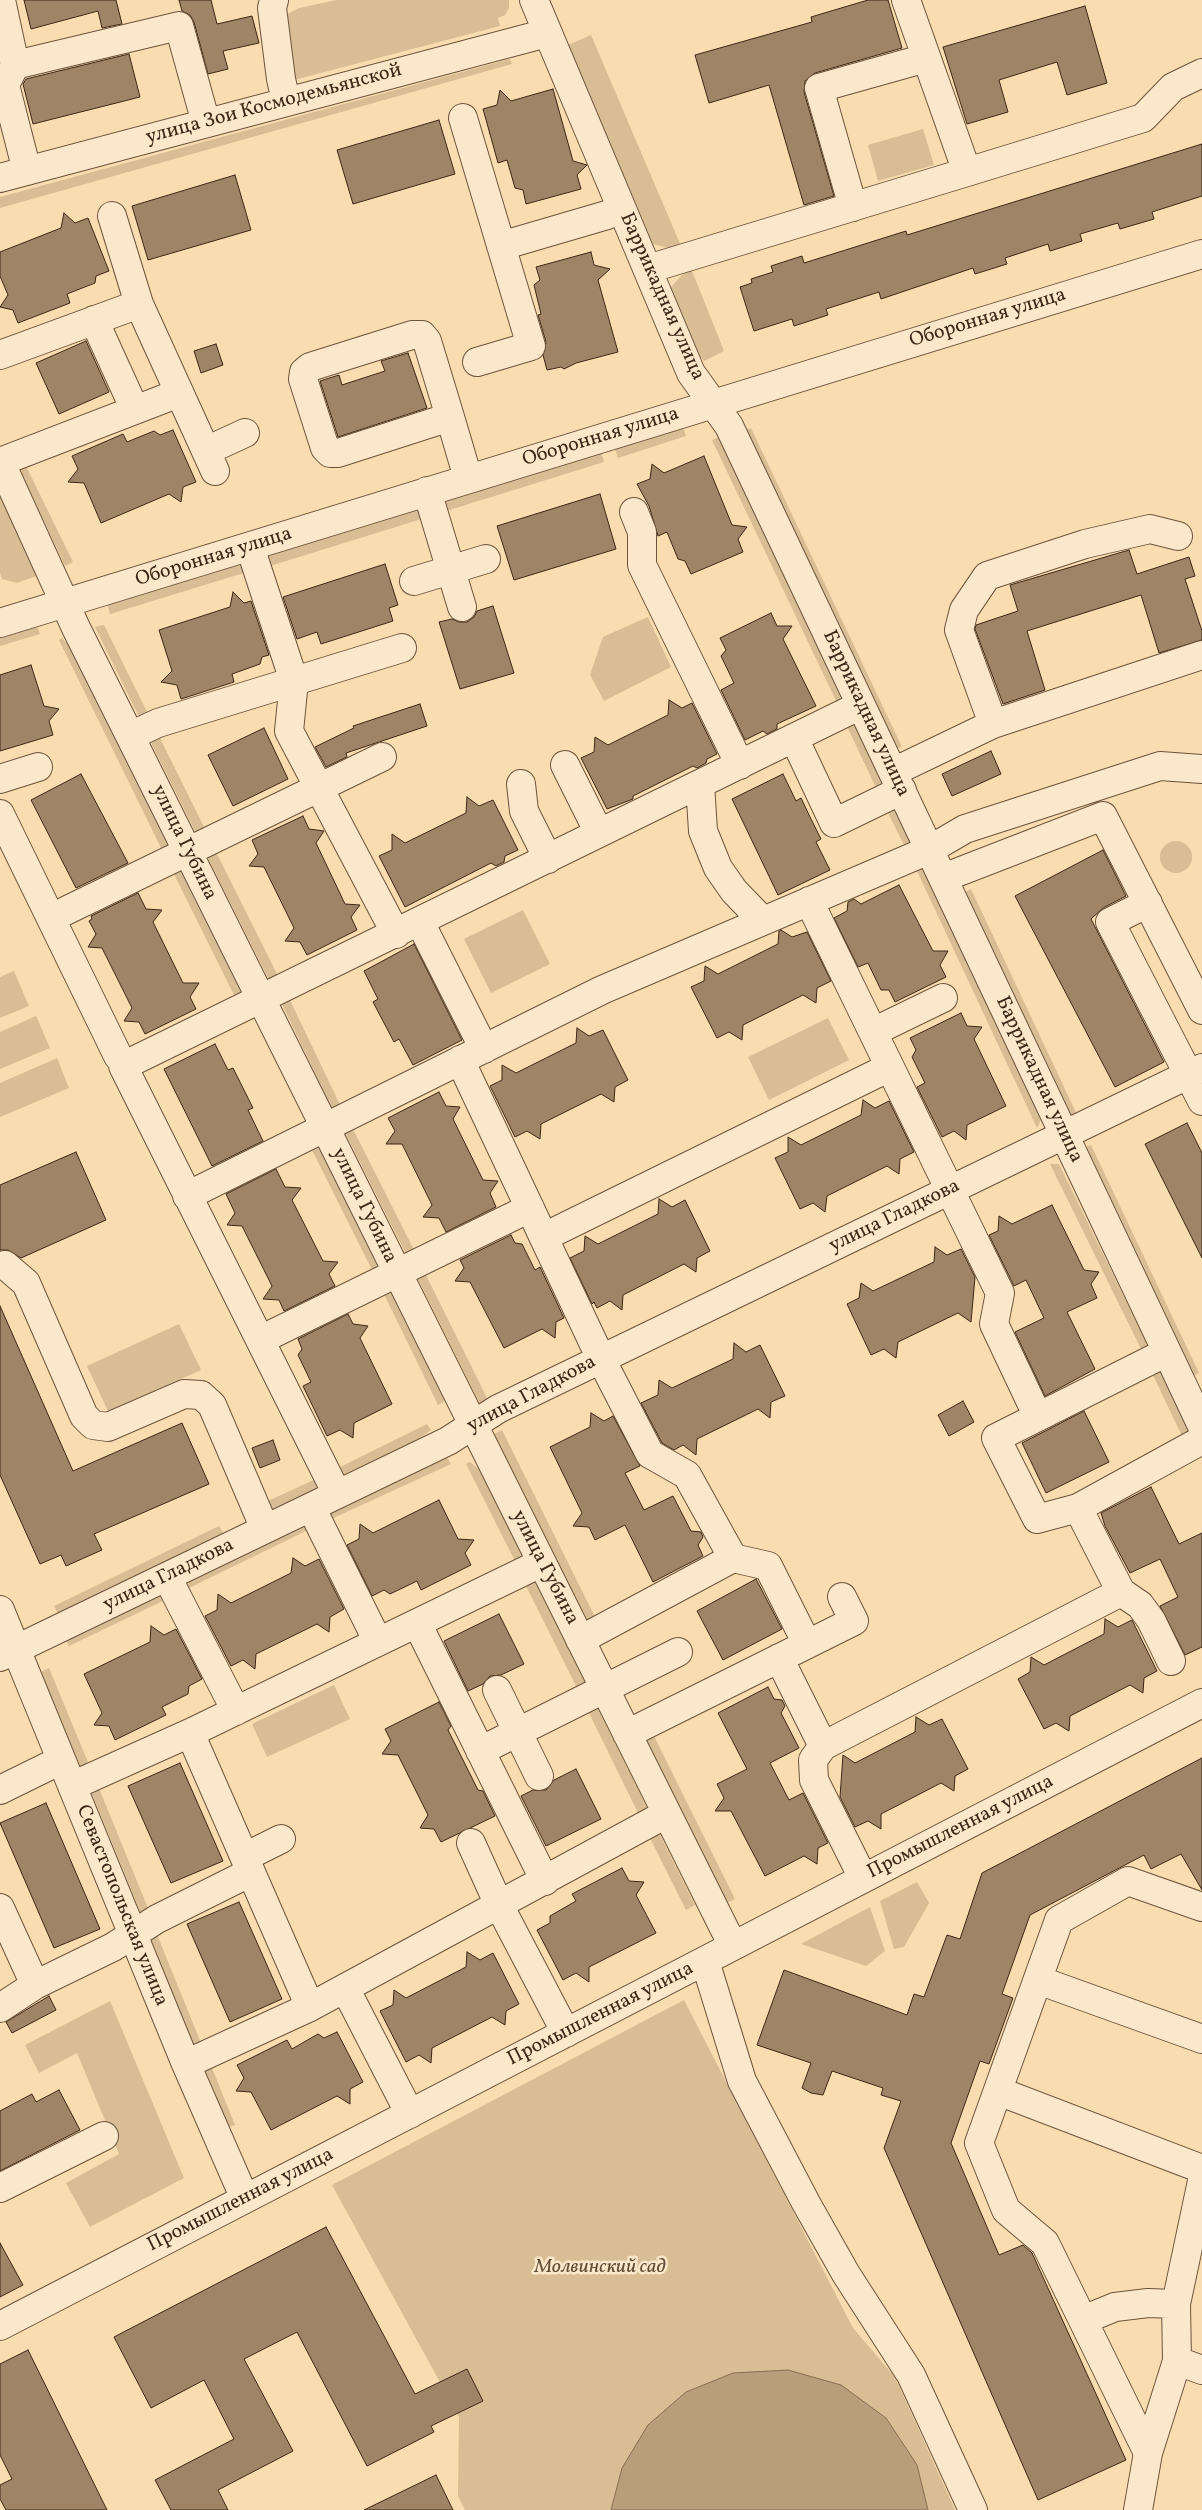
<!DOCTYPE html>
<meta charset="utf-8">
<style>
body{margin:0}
canvas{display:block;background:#f9dcaf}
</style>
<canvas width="1202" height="2510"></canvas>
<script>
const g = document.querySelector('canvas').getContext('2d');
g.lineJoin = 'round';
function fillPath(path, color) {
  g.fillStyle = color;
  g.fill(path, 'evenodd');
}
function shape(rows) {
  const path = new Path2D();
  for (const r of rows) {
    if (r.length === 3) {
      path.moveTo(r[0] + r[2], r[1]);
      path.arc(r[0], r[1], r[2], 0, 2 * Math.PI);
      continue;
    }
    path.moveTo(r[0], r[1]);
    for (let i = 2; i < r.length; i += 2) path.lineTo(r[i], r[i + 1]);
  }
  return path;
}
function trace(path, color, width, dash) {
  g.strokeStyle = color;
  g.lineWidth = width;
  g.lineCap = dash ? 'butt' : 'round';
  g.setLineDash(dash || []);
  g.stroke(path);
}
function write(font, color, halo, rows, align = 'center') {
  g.font = font + ' Vollkorn,serif';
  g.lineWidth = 5;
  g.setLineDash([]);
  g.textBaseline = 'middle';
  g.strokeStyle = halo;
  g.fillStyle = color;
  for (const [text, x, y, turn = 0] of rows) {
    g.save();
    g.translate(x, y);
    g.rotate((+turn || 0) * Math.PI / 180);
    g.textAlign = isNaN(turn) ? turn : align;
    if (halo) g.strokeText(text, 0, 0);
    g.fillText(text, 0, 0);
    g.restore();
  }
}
fillPath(shape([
 [337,0,509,0,509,8,505,15,498,18,500,26,294,80,286,15,299,8],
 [591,35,681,246,672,249,653,244,568,45],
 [510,59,512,64,0,208,0,197],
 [923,129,934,165,878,181,868,145],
 [692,271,724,351,704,361,698,353,670,288,683,274],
 [682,424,686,436,618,458,614,446],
 [751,428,902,747,896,749,745,430],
 [719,437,845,702,838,705,712,440],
 [601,451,604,462,443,512,443,500],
 [24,462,73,562,65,566,18,465],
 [0,495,39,575,17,583,2,579,0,573],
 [419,507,428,517,270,566,266,555],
 [244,562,247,572,110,614,107,603],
 [648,617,671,667,604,701,590,675,603,637],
 [104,625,150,718,142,723,95,627],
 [37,626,40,634,0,646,0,635],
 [62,638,70,647,171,850,164,854,59,640],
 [853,718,884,786,877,790,845,722],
 [157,732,207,833,198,837,148,737],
 [893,805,913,846,906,849,886,809],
 [1176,857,16],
 [214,848,281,982,272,986,205,852],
 [922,865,1041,1120,1037,1128,916,869],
 [179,868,246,1001,239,1005,173,872],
 [971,889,1079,1119,1073,1122,965,892],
 [523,910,550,964,491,993,464,939],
 [14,971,29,1006,0,1018,0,977],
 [288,996,343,1111,335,1115,280,1000],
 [36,1016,50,1048,0,1069,0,1032],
 [828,1018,849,1060,769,1100,748,1057],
 [57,1058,69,1088,0,1117,0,1083],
 [351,1125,416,1254,408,1258,343,1129],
 [316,1141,381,1272,375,1276,309,1144],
 [1091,1145,1199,1373,1193,1376,1084,1148],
 [1050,1164,1059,1164,1151,1352,1144,1355],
 [422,1267,489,1402,481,1406,414,1271],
 [388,1285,445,1401,438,1405,381,1288],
 [179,1324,201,1370,108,1411,87,1366],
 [1159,1367,1190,1432,1182,1436,1151,1371],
 [427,1424,431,1430,417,1440,338,1477,334,1470],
 [502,1430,597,1621,589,1625,494,1434],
 [447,1457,451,1464,327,1521,323,1514,432,1462],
 [470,1462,479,1469,525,1561,517,1565,466,1464],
 [318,1478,322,1486,272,1510,268,1501],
 [308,1521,312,1528,185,1590,181,1583],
 [219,1526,223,1533,58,1614,54,1606],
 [532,1576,588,1688,579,1692,523,1580],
 [165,1591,169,1598,69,1646,65,1639],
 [49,1668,90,1767,82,1770,41,1672],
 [334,1685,350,1719,267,1757,252,1724],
 [596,1705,649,1812,640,1817,587,1709],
 [652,1732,735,1899,727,1903,645,1736],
 [96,1781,150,1913,142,1916,88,1784],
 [658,1831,695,1905,686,1910,649,1836],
 [917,1882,929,1903,904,1947,894,1949,880,1901],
 [870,1907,885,1951,866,1966,801,1944],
 [156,1932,203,2048,196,2051,149,1934],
 [684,2000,853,2328,895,2377,955,2510,465,2510,458,2496,459,2417,332,2185],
 [110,2001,184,2178,90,2227,66,2183,119,2154,77,2053,39,2073,25,2045],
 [210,2063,235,2125,229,2127,203,2065]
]), '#d9bd95');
const water = shape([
 [788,2370,841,2385,886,2418,917,2465,928,2510,611,2510,622,2468,648,2425,686,2392,733,2373,788,2370]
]);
fillPath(water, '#b99e7b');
trace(water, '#876e53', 1);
const building = shape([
 [24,0,116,0,122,24,102,28,98,11,31,29,24,0],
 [179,0,211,0,217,24,252,16,259,43,223,51,228,69,208,74,194,22,190,15,182,11,179,0],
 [868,0,888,0,902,48,815,73,805,81,804,92,834,196,804,205,769,85,709,103,695,55,812,22,811,17,868,0],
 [1085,6,1107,83,1067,95,1057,62,999,80,1008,112,967,124,943,47,1085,6],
 [129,54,140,97,33,124,23,84,26,79,129,54],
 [553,89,573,161,587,165,577,175,581,189,526,204,523,190,515,188,507,160,498,163,483,109,497,105,500,90,511,101,553,89],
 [439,120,455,174,353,204,337,150,439,120],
 [1202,144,1202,196,1152,212,1154,219,1120,229,1118,223,1080,234,1082,241,1050,251,1048,244,1005,258,1007,264,975,274,973,268,881,299,879,292,826,309,828,315,794,326,792,319,754,331,740,287,752,283,751,279,773,272,771,266,802,256,804,263,906,231,907,235,1202,144],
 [235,175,251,230,148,260,132,206,235,175],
 [64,213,75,223,88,218,109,271,96,276,95,283,67,294,70,303,18,323,13,310,0,307,8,295,0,276,0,252,61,228,64,213],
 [591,252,594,265,610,269,598,280,618,352,576,363,564,369,561,367,547,370,543,355,546,342,538,315,541,314,534,285,540,280,536,267,591,252],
 [86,341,109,392,59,414,36,363,86,341],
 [216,344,223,365,201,373,194,351,216,344],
 [408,353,427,408,338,437,320,381,339,375,342,385,385,371,381,361,408,353],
 [173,430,196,482,183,487,181,502,169,494,101,523,84,483,68,482,78,469,72,456,123,434,127,442,154,431,160,435,173,430],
 [704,456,732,525,747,527,738,539,743,552,691,574,685,561,678,559,667,532,658,536,649,506,637,484,650,479,652,464,664,473,704,456],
 [600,494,616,549,514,580,497,526,600,494],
 [1129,550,1137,574,1189,557,1195,576,1185,579,1202,631,1202,640,1159,653,1141,595,1027,631,1045,690,1003,704,975,629,976,625,1018,611,1010,585,1129,550],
 [385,564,398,605,389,608,393,621,321,644,317,632,297,639,283,597,385,564],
 [233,592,244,603,251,601,269,655,262,657,260,664,232,674,234,682,181,699,177,685,161,682,172,671,159,630,230,607,233,592],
 [493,606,514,673,460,689,439,622,452,619,459,622,467,622,474,617,477,611,493,606],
 [771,613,777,626,792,626,783,639,816,706,777,724,777,729,767,734,763,731,745,740,721,690,734,683,721,656,726,650,720,638,771,613],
 [31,665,44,706,59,709,49,721,53,735,0,751,0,675,31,665],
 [669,700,682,708,692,703,717,754,707,759,706,763,697,768,693,766,633,796,633,799,607,809,581,758,594,752,595,737,608,745,668,715,669,700],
 [420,704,427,726,346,753,347,757,326,767,315,747,354,728,353,726,420,704],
 [264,728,288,779,233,806,208,755,264,728],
 [991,751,1001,774,952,796,942,774,991,751],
 [81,774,128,863,76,888,31,800,81,774],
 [783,774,796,801,801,798,811,819,821,839,816,842,830,870,778,895,732,799,783,774],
 [467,797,479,806,493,800,518,850,505,856,504,862,496,866,491,863,405,907,379,856,392,850,392,834,405,843,466,813,467,797],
 [303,816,309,829,324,831,316,843,345,904,360,905,351,917,357,930,307,955,300,942,285,941,294,928,264,867,249,866,258,854,252,840,303,816],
 [1103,850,1126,896,1103,908,1091,919,1164,1062,1115,1087,1015,896,1103,850],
 [899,885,933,951,948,951,940,965,946,977,895,1002,889,990,881,990,868,963,858,967,834,918,847,911,848,902,854,899,861,904,899,885],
 [138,893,146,909,162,910,153,922,183,983,199,983,190,997,196,1009,145,1034,139,1022,124,1021,132,1008,102,948,88,947,96,934,89,921,92,919,91,916,138,893],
 [781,930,792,937,807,932,831,981,817,988,816,1003,803,995,743,1025,742,1040,729,1032,717,1038,691,987,704,981,705,966,718,974,778,944,779,931,781,930],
 [414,944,462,1040,413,1065,399,1039,394,1042,373,1002,378,999,364,971,414,944],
 [961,1013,967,1026,982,1027,974,1039,1006,1106,967,1125,966,1140,954,1131,942,1137,917,1087,925,1083,912,1057,916,1050,910,1038,961,1013],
 [577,1028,589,1036,603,1030,628,1080,615,1087,614,1102,601,1094,541,1124,540,1139,527,1131,515,1137,490,1086,502,1080,502,1065,516,1073,576,1043,577,1028],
 [215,1044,228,1070,233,1068,253,1108,248,1110,263,1141,212,1166,164,1069,215,1044],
 [439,1092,446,1106,460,1107,453,1119,483,1180,498,1181,490,1193,496,1207,446,1232,439,1218,423,1217,432,1205,402,1144,386,1144,395,1131,388,1118,439,1092],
 [863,1100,875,1108,889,1101,914,1152,900,1159,899,1174,887,1166,827,1196,825,1212,813,1203,800,1209,775,1158,788,1152,788,1137,801,1145,861,1115,863,1100],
 [1187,1123,1202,1153,1202,1258,1145,1144,1187,1123],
 [76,1152,106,1220,21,1258,8,1250,0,1250,0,1185,76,1152],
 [276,1169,285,1187,301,1188,292,1200,323,1261,338,1262,329,1274,335,1286,284,1311,279,1300,263,1299,272,1286,242,1226,227,1225,235,1213,226,1194,276,1169],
 [659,1199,672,1207,685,1200,710,1251,697,1258,696,1272,684,1264,623,1295,622,1310,610,1301,597,1308,594,1302,592,1304,570,1258,584,1251,585,1236,598,1244,658,1214,659,1199],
 [1052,1205,1084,1270,1099,1272,1091,1284,1097,1298,1067,1312,1095,1369,1045,1396,1015,1332,1044,1318,1026,1280,1014,1286,989,1235,998,1231,999,1216,1012,1224,1052,1205],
 [511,1235,515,1243,522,1244,535,1270,540,1267,564,1318,556,1322,555,1338,542,1329,504,1348,470,1282,455,1281,464,1268,460,1260,511,1235],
 [935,1247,947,1255,961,1249,975,1277,971,1322,958,1313,898,1342,896,1358,884,1349,871,1355,847,1304,859,1298,861,1283,873,1291,934,1262,935,1247],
 [0,1306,73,1471,182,1423,209,1484,94,1534,102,1550,66,1566,61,1555,40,1564,0,1475,0,1306],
 [348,1314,353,1324,368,1326,360,1338,392,1404,354,1423,353,1438,340,1430,327,1436,303,1386,311,1382,298,1355,302,1349,298,1339,348,1314],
 [734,1343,746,1352,760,1345,785,1396,771,1402,770,1418,758,1409,697,1439,696,1455,683,1445,674,1450,662,1443,641,1403,658,1395,659,1380,672,1388,733,1359,734,1343],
 [963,1401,974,1422,949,1436,938,1415,963,1401],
 [1084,1411,1109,1462,1046,1493,1022,1443,1084,1411],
 [591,1413,604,1421,613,1416,640,1466,625,1473,644,1510,673,1496,691,1531,701,1532,703,1537,698,1545,703,1556,653,1582,625,1525,595,1540,589,1527,573,1526,582,1513,550,1447,590,1427,591,1413],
 [273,1440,280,1460,260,1468,252,1448,273,1440],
 [1151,1487,1179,1544,1202,1533,1202,1647,1185,1655,1160,1606,1178,1597,1160,1559,1130,1573,1105,1526,1101,1513,1151,1487],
 [439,1500,458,1539,474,1540,465,1553,471,1565,421,1590,417,1581,390,1594,384,1590,372,1596,347,1545,359,1539,360,1524,373,1533,439,1500],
 [293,1558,305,1566,319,1559,344,1609,330,1617,329,1632,317,1624,256,1654,255,1669,243,1660,231,1666,205,1616,217,1610,218,1594,231,1603,291,1573,293,1558],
 [756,1579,782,1629,723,1660,697,1611,756,1579],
 [499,1614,524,1664,501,1675,490,1676,483,1684,468,1691,444,1641,499,1614],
 [1105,1619,1118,1627,1132,1620,1157,1671,1144,1678,1143,1693,1130,1685,1070,1716,1069,1731,1056,1723,1044,1729,1018,1679,1030,1672,1031,1657,1044,1665,1104,1634,1105,1619],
 [151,1626,164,1635,176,1629,202,1679,189,1686,188,1694,162,1707,166,1715,115,1740,109,1726,94,1725,102,1713,84,1674,150,1642,151,1626],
 [768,1687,774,1699,782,1700,785,1706,781,1713,799,1748,770,1763,789,1800,803,1793,828,1843,818,1848,817,1864,804,1856,765,1876,731,1811,715,1811,724,1798,717,1784,747,1769,718,1713,768,1687],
 [439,1702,451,1726,448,1730,478,1790,483,1791,495,1816,441,1842,434,1829,420,1828,428,1815,398,1755,382,1754,391,1741,385,1729,439,1702],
 [916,1717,929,1725,942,1719,968,1769,955,1776,954,1791,941,1783,881,1814,881,1829,868,1821,855,1827,840,1797,843,1755,855,1763,915,1732,916,1717],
 [1202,1758,1202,1890,1181,1854,1151,1869,1144,1855,1030,1915,1002,1994,1013,1998,989,2064,980,2061,951,2143,999,2255,1023,2245,1032,2253,1126,2460,1038,2500,884,2148,901,2101,881,2095,883,2088,832,2071,823,2095,811,2093,802,2088,811,2063,757,2045,784,1970,907,2015,914,1994,924,1997,947,1935,960,1939,982,1873,1202,1758],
 [180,1763,223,1861,171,1883,128,1786,180,1763],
 [576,1769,601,1819,546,1846,521,1796,533,1790,546,1790,554,1780,576,1769],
 [46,1803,100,1929,54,1948,0,1823,46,1803],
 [622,1868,629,1881,644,1882,636,1895,656,1933,589,1967,589,1982,576,1973,563,1980,537,1930,550,1923,550,1916,576,1901,572,1894,622,1868],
 [239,1902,282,1999,230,2022,187,1924,239,1902],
 [467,1952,480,1960,493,1953,519,2004,506,2011,505,2025,492,2017,432,2048,431,2063,419,2055,406,2062,380,2011,393,2005,394,1990,406,1998,466,1967,467,1952],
 [49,1996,56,2010,12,2033,6,2022,49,1996],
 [337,2032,363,2082,350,2089,350,2104,337,2096,271,2130,251,2092,236,2091,244,2078,237,2065,287,2040,292,2049,318,2034,324,2038,337,2032],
 [59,2090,80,2130,0,2171,0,2111,32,2094,36,2102,59,2090],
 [326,2227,415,2394,467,2369,483,2401,431,2426,434,2432,367,2466,297,2332,244,2359,293,2451,218,2490,228,2510,171,2510,155,2480,234,2439,204,2380,151,2408,114,2337,326,2227],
 [0,2243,23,2285,0,2297,0,2243],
 [28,2350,107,2510,6,2510,0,2499,0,2485,12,2479,0,2455,0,2364,28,2350],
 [436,2475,453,2510,364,2510,436,2475]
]);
fillPath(building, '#9f8566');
trace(building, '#3d2716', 1);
const minor = shape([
 [1,0,15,65,5,85,27,171],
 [274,0,272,8,281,79,286,101],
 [534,0,691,373,729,426,1202,1426],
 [906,0,967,172,1143,118,1173,87,1202,73],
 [15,65,179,26,206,123],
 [463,118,531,346,477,362],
 [0,178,547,33],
 [853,207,819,88,926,58],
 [112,216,139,304,215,471],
 [501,246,607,215,622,209],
 [648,269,967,172],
 [94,320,135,410],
 [0,355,139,304],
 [450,417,338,453,330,453,325,448,303,379,304,372,310,367,412,335,422,335,427,341,450,417,468,478],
 [206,451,245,433],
 [0,461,76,628,130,736,733,1946],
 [0,462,179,393],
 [427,491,462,607],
 [634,512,642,532,642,565,740,765],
 [250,547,294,681,289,731,396,934],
 [414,581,486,559],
 [0,623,1202,254],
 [993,724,959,630,964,610,987,576,1085,544,1150,529,1178,536],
 [130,736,158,723,402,648],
 [794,738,834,823,902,790],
 [565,765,599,833],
 [893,772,993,724,1202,655],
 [0,779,38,767],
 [521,784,524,811,548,859],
 [700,784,703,831,718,868,734,891,763,921],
 [0,814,118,1056],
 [943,878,1103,816,1202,1010],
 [809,901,1000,1293,994,1324,1038,1417],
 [1148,903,1110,922,1202,1101],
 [51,918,382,757],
 [420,922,484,1049],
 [873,1032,943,998],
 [460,1060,601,1359,650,1454,687,1475,733,1558,768,1566,807,1644],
 [187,1196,602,990,929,850,965,829,1160,766,1202,769],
 [544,1237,890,1067],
 [5,1265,26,1283,84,1416,93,1425,108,1427,184,1394,201,1395,212,1405,265,1529],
 [260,1340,530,1208],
 [337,1494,123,1066,861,705],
 [311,1507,378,1642],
 [1078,1508,1037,1519,996,1438,1167,1352],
 [167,1577,236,1711],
 [1121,1592,1140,1605,1151,1620,1171,1661],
 [0,1610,186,2064,245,2199],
 [417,1623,545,1881],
 [580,1640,733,1558],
 [0,1657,448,1441,498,1409,1202,1068],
 [779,1658,823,1746,1121,1592,1078,1508,1202,1440],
 [497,1690,539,1776],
 [190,1733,310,2007],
 [627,1734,854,1621,842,1597],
 [823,1746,813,1760,814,1780,863,1878],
 [480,1751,678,1652],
 [72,1786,190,1733,541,1563],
 [0,1790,61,1760],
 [471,1843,499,1905,566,2033],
 [245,1857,281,1839],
 [0,1908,35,1985],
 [705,1961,742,2081,806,2203,846,2274,911,2375,973,2510],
 [1038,1980,1202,2039],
 [345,1988,410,2114],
 [0,2008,35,1985,113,1947,157,1919,251,1872],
 [186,2064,310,2007,666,1814],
 [998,2091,1202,2169],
 [0,2188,104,2136],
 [1083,2320,1115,2307,1148,2303,1176,2304],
 [0,2326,1202,1703],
 [1177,2361,1202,2370],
 [1148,2453,1045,2243,1006,2210,979,2143,1059,1920,1128,1881,1202,1907],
 [1138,2510,1148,2453,1177,2361,1176,2304,1202,2181]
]);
trace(minor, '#6c543c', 30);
trace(minor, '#fbe8cb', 28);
write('20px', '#3d2716', '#fbe8cb', [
 ["улица Зои Космодемьянской",274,105,-15],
 ["Баррикадная улица",661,297,66],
 ["Оборонная улица",988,319,-17],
 ["Оборонная улица",601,438,-17],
 ["Оборонная улица",214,558,-17],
 ["Баррикадная улица",865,714,65],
 ["улица Губина",183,843,64],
 ["Баррикадная улица",1038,1080,65],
 ["улица Губина",363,1206,64],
 ["улица Гладкова",895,1217,-26],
 ["улица Гладкова",532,1395,-28],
 ["улица Губина",544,1568,63],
 ["улица Гладкова",169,1576,-26],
 ["Промышленная улица",961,1828,-27],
 ["Севастопольская улица",121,1906,68],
 ["Промышленная улица",601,2015,-27],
 ["Промышленная улица",241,2201,-27]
]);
write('italic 20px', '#644c36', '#fbe8cb', [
 ["Молвинский сад",600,2268]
]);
</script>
